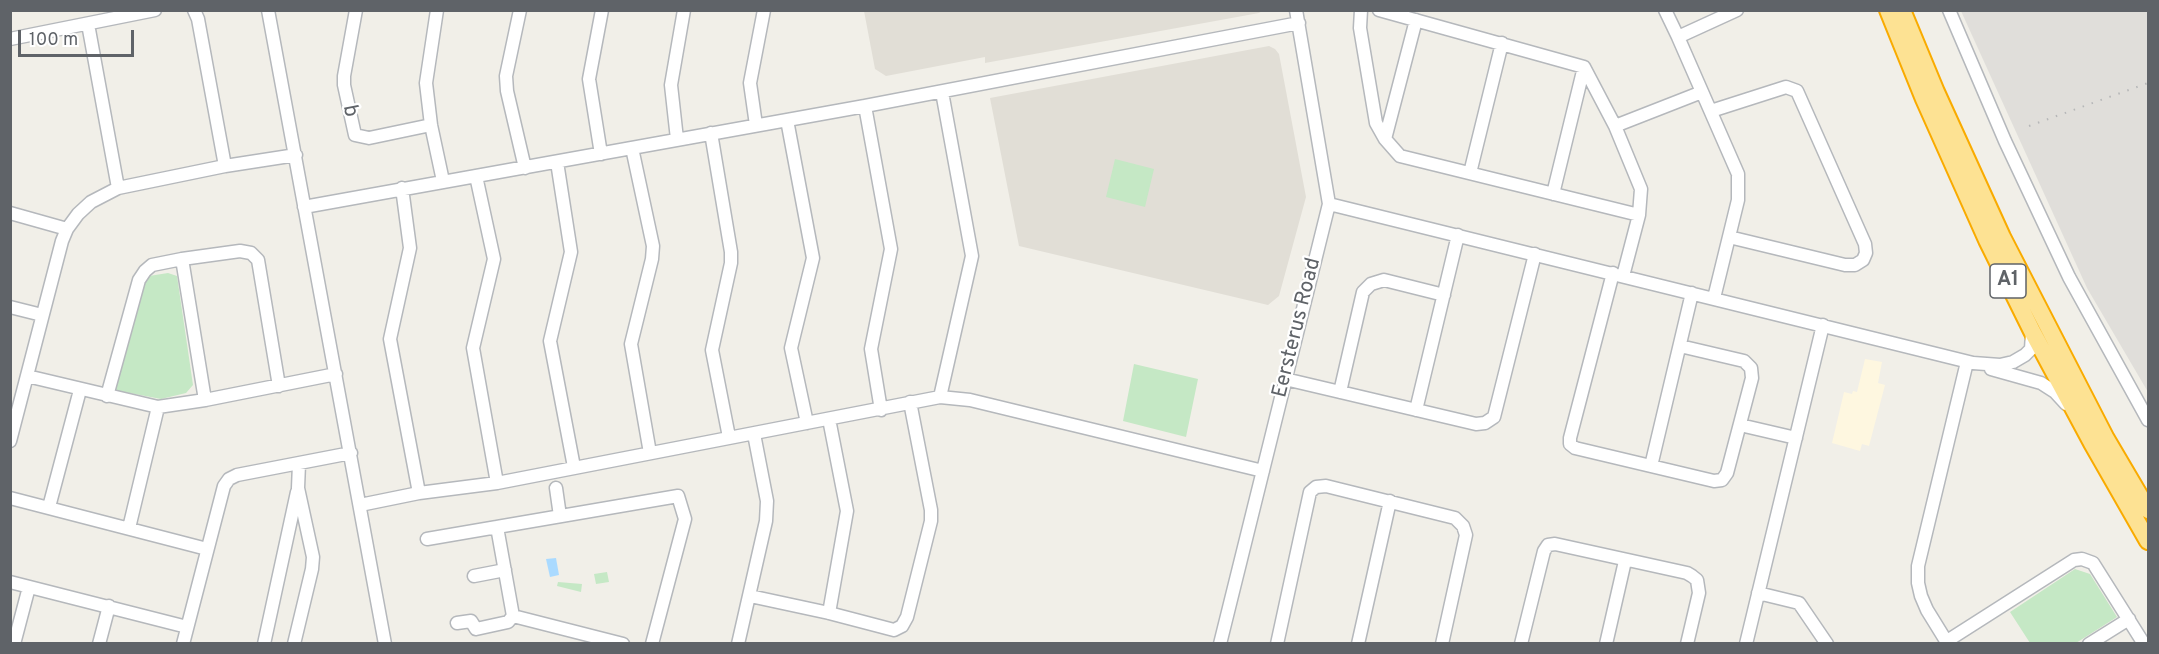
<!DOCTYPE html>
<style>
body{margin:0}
#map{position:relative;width:2159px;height:654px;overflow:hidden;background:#f1efe8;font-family:Overpass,sans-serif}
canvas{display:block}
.frame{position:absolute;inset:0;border:12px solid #5f6368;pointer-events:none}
.scale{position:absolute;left:18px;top:30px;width:116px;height:27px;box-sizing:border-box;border:3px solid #5f6368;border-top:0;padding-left:8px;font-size:18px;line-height:21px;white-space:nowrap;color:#5f6368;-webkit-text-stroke:4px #fff;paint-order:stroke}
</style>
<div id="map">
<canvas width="2159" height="654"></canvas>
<div class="frame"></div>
<div class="scale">100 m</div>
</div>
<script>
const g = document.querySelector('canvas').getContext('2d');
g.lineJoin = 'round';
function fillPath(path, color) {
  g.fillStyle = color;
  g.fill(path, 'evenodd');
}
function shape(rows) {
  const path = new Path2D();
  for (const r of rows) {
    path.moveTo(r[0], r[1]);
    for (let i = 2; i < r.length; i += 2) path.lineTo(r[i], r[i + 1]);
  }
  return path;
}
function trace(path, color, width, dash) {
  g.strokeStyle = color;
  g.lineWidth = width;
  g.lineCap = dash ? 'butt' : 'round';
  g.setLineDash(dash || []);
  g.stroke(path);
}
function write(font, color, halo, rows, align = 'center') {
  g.font = font + ' Overpass,sans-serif';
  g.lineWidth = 4.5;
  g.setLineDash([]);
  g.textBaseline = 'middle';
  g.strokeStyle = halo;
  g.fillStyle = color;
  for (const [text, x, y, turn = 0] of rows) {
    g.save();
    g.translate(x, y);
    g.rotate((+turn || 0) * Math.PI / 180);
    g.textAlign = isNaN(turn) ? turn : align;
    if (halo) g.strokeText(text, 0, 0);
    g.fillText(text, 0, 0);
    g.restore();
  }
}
fillPath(shape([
 [1865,359,1882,362,1878,383,1885,385,1869,446,1862,444,1860,451,1832,443,1844,392,1852,394,1853,391,1857,392]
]), '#fef7e0');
fillPath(shape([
 [1961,11,2148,11,2148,392,2087,288]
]), '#e0deda');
fillPath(shape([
 [864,11,864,10,1262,11,1259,13,985,63,985,57,886,76,875,69],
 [1269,46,1275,49,1279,54,1306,197,1279,296,1268,305,1019,246,990,98]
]), '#e1ded6');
fillPath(shape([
 [1115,159,1154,169,1145,207,1106,197],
 [168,273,177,276,193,385,186,393,161,399,114,390,144,283,149,276],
 [1134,364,1198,379,1186,437,1123,421],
 [2075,569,2090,574,2117,617,2076,643,2030,643,2010,612],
 [607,572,609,582,596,584,594,574],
 [558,582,582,584,581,592,557,586]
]), '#c5e8c5');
fillPath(shape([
 [556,558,559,575,550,577,546,559]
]), '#aadaff');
const minor = shape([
 [194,10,198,19,225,166],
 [268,10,385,644],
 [356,10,344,76,344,85,355,135,369,138,431,125],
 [437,10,426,83,431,125,443,181],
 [520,10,506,76,507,91,525,168],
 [1361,10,1360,28,1376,123,1385,139,1400,156,1639,215],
 [1379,10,1584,67,1615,126,1641,189,1639,215,1623,276],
 [1665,10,1678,37,1738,174,1738,200,1714,298],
 [1949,10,2005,141,2069,277,2148,420],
 [88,24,118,188],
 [1678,37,1737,10],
 [10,39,155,10],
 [865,106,891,249,871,349,881,410],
 [1711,111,1786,87,1797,91,1865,244,1866,253,1863,260,1855,265,1845,265,1729,237],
 [787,120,813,258,791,348,807,423],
 [756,125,750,83,764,10],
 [1615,126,1702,92],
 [711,133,731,252,731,263,712,350,729,437],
 [677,139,671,85,684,10],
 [1385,139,1416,20],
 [632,148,653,246,652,259,631,344,650,453],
 [601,154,589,79,602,10],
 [557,162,571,252,550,341,574,467],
 [1470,173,1502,43],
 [476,176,494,259,473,348,497,483],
 [402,188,410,248,390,339,419,493],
 [1553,194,1584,67],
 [1329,204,1973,363,2000,365,2013,362,2025,355,2031,349,2032,333],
 [304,207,865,106,1299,23],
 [10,213,67,229],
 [182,259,205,400],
 [1613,273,1570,438,1570,444,1575,448,1714,481,1722,480,1727,473,1752,378,1751,368,1744,361,1680,346],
 [10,307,42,315],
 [1991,369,2041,383,2055,392,2066,404],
 [27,376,158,407,205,400,336,374],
 [1285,379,1476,424,1485,423,1494,417,1535,254],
 [1340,392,1363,292,1371,284,1384,280,1444,295],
 [107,396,139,280,145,271,152,265,182,259,240,251,251,253,258,260,279,386],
 [940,397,972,256,942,92],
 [1416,410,1458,235],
 [1740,425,1796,438],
 [10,441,62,241,67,229,78,214,91,202,118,188,225,166,296,155],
 [1651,466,1692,293],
 [556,488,560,516],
 [10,498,207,549],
 [360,505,419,493,497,483,940,397,970,400,1263,471],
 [49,507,80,390],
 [129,528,158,407],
 [427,539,497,527],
 [474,576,505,570],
 [10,582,187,627],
 [1758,593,1799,603,1827,644],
 [750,596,829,613,894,630,902,626,907,617,931,521,931,510,910,402],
 [829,613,847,511,829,419],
 [457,623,471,621,476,629,508,622,513,616],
 [1947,641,2074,560,2082,559,2093,563,2144,644],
 [14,644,29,587],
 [99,644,109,606],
 [183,644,224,486,229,479,237,475,351,453],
 [264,644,297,492],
 [294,644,312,569,313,557,298,488,299,464],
 [623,644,513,616,497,527,678,496,685,519,652,644],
 [738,644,766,521,767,501,754,434],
 [1220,644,1329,204,1296,10],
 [1277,644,1310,492,1316,487,1326,486,1455,518,1463,526,1466,535,1442,644],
 [1358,644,1390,501],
 [1521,644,1544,551,1548,545,1555,544,1687,573,1692,576,1697,580,1699,593,1687,644],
 [1606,644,1625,561],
 [1746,644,1823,325],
 [1948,644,1927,610,1921,596,1918,583,1918,566,1967,362],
 [2089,644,2129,619]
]);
const highway = shape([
 [1888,10,1924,99,1987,240,2032,331,2092,443,2148,541],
 [1902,10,1936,92,2002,237,2105,437,2148,510]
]);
trace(minor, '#b5b8bc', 15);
trace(highway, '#f9ab00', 20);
trace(minor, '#fff', 12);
trace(highway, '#fde293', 16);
trace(shape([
 [2029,126,2148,83]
]), '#b6b7b8', 2, [1.5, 8]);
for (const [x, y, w] of [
 [2008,281,36]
]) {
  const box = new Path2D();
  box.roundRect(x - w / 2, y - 17, w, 34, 4.5);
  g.fillStyle = '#fff';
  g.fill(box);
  trace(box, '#5f6368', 1.5);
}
write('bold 20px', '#5f6368', null, [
 ["A1",2008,281]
]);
write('21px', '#5f6368', '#fff', [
 ["b",349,111,79],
 ["Eersterus Road",1298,328,-76]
]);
</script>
